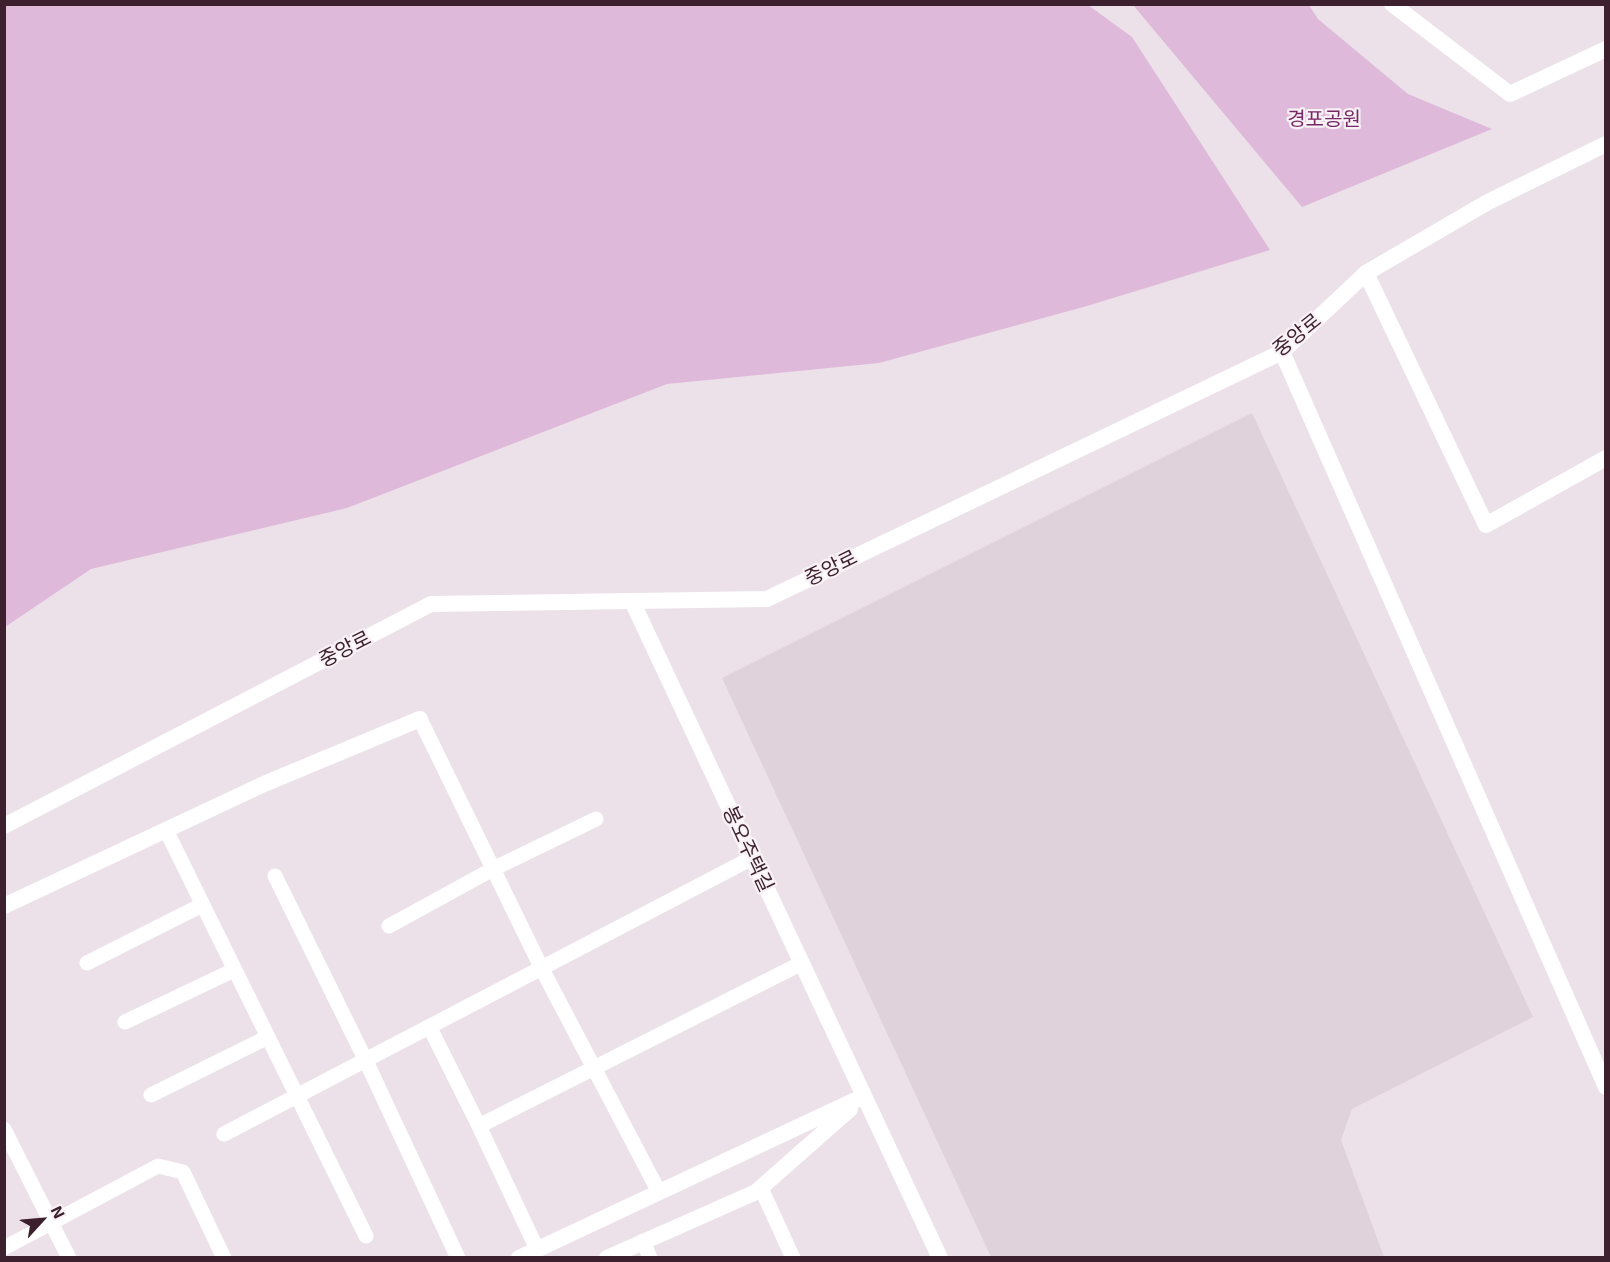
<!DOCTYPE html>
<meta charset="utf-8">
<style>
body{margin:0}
#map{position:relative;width:1610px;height:1262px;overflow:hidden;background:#ece1e8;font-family:"Exo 2",sans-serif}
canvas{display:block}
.frame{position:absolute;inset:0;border:6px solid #3d202d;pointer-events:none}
.north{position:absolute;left:12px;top:1190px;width:60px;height:60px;-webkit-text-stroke:4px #f8f1f6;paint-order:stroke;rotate:64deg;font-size:16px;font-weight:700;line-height:24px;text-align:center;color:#3d202d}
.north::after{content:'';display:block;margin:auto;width:21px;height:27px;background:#3d202d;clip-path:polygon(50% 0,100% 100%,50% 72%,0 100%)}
</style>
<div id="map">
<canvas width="1610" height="1262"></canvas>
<div class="frame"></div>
<div class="north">N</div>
</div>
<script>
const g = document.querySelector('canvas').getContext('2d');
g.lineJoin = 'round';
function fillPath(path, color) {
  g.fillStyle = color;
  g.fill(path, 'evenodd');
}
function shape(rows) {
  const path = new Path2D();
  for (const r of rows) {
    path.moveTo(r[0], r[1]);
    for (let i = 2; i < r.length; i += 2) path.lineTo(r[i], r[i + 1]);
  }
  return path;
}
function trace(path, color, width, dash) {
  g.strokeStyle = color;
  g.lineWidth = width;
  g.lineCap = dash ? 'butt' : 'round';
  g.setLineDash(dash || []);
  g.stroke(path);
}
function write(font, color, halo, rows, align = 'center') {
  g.font = font + ' "Exo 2","Noto Sans KR",sans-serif';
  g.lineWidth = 4.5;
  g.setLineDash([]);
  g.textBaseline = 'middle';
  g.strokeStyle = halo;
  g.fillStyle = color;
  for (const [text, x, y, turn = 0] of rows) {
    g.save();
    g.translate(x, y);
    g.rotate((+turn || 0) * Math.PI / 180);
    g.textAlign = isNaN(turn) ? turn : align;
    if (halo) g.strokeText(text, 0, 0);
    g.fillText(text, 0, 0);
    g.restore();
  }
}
fillPath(shape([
 [1252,413,1533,1017,1352,1109,1341,1140,1384,1257,991,1257,722,678]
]), '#e0d2da');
fillPath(shape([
 [5,4,1088,5,1132,37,1270,250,1087,306,879,363,667,384,347,508,91,569,5,627],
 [1133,5,1309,5,1318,19,1408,94,1492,129,1302,207]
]), '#deb9da');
trace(shape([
 [420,719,542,969,659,1192],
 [166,830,366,1236],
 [275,876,366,1061,458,1258],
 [389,926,493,869,596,819],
 [87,963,202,905],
 [125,1022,234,970],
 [430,1028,479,1126,537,1249],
 [151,1095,268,1037],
 [479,1126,802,963],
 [4,1129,69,1258],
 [224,1134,752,858],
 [761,1188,793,1258],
 [643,1241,650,1258],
 [4,1248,158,1166,183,1172,224,1258]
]), '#fff', 15);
trace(shape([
 [1392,4,1510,94,1606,49],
 [1366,273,1486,525,1606,458],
 [1282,352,1606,1087],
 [632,601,940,1258],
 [4,906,264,784,420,719],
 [519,1258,864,1096],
 [607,1258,756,1192,850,1109]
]), '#fff', 16);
trace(shape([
 [4,826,431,604,767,599,1282,352,1366,273,1488,202,1606,144]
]), '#fff', 16);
write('20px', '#762965', '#f8f1f6', [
 ["경포공원",1324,119]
]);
write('20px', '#3d202d', '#f8f1f6', [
 ["중앙로",1297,335,-39],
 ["중앙로",831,568,-26],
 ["중앙로",345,649,-27],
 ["봉오주택길",748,849,65]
]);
</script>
